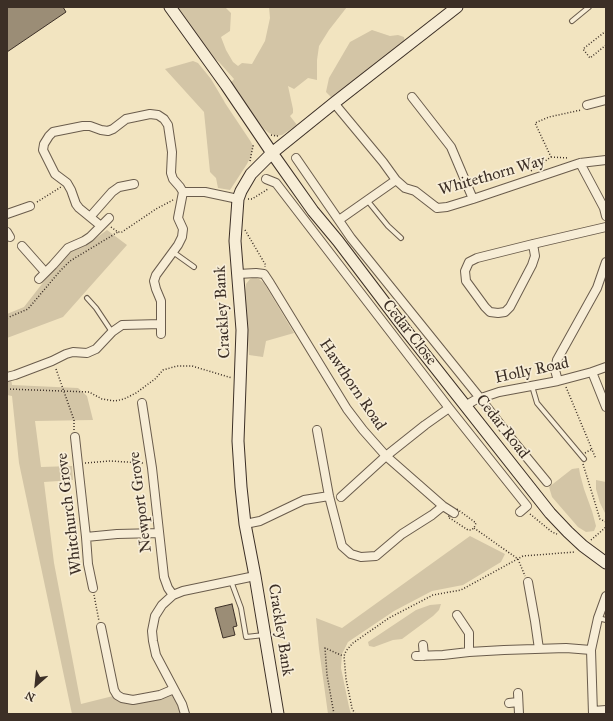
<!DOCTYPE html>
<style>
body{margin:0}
#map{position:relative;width:613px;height:721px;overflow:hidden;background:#f2e4c0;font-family:"IM FELL Great Primer",serif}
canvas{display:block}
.frame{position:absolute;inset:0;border:8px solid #3c2f26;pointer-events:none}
.north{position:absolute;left:16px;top:665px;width:40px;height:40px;-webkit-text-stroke:3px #f7edd6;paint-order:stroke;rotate:207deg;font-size:11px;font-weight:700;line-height:16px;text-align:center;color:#3c2f26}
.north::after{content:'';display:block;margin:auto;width:14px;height:18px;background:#3c2f26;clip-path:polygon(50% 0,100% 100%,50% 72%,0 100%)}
</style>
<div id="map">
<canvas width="613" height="721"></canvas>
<div class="frame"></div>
<div class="north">N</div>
</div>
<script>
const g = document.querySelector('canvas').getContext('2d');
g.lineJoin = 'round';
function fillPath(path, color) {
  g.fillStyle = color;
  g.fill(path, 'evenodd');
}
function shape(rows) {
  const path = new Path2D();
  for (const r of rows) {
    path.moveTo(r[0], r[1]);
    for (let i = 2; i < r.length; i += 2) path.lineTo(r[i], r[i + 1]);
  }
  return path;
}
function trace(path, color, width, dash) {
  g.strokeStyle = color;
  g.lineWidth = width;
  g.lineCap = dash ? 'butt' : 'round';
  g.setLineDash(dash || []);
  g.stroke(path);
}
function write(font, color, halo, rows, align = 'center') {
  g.font = font + ' "IM FELL Great Primer",serif';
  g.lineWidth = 3.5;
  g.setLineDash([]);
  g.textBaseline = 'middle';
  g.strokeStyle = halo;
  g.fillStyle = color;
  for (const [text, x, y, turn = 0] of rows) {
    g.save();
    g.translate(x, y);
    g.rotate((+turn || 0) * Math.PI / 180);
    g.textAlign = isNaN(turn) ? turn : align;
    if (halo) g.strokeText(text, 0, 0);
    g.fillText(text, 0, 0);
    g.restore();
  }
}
fillPath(shape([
 [176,7,225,7,231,13,230,31,221,37,226,50,233,62,238,66,242,63,252,64,265,41,270,18,269,7,347,7,329,30,319,46,317,60,317,80,308,78,294,89,288,86,293,109,293,113,290,116,297,125,282,135,276,136,269,133,264,129,230,84,234,79,219,62,208,53],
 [372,30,390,36,398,35,404,37,405,42,333,99,326,92,329,78,350,42],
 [193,61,198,63,211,79,224,101,225,103,251,142,253,146,251,156,247,164,230,190,218,188,216,178,210,172,204,112,165,69],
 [107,230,127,245,63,317,7,338,7,314,24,307,63,257,70,252,88,244],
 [254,277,259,279,264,283,294,333,266,341,263,357,249,355,245,292,246,284,250,279],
 [11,378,12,385,78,388,87,396,93,420,35,421,41,467,72,466,73,480,44,482,54,563,81,704,117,695,122,698,174,689,185,714,72,714,19,463,12,396,7,395,7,379],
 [579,468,580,474,584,489,592,511,596,526,594,531,586,532,578,527,552,497,549,487,572,469],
 [596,480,606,482,606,515,600,503,596,489],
 [470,536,505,554,501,562,463,585,432,591,394,611,348,642,342,654,341,668,349,707,351,714,328,714,319,649,316,618,342,628],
 [441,604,439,610,433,616,402,639,393,640,374,647,369,646,368,642,416,610,430,605]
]), '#d3c5a6');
const building = shape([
 [7,7,63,7,66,12,7,52,7,7],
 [232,604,237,626,233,627,235,635,223,638,215,608,232,604]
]);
fillPath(building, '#9b8d76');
trace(building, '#3c2f26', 1);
const lane = shape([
 [572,21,589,7],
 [367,200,388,226,401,238],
 [173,252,194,267],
 [87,298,96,308,112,332],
 [532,386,537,403,584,459],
 [231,581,241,608,246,637,264,635],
 [598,618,606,620]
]);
const street = shape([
 [412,97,451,147,473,199],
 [334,103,383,162,396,180,405,188,415,191,437,208,447,207,473,199,580,163,606,160],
 [587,105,606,100],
 [296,158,351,238,480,398,510,437,547,482],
 [580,163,604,208,606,216],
 [266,179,276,183,449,408,527,506,520,512],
 [7,214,30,206],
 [90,217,112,192,119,187,134,184],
 [339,220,396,180],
 [101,226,109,218],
 [7,232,10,237],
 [533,244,535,256,532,265,510,307,505,312,498,313,490,312,485,307,466,281,465,271,469,262,477,258,533,244,606,227],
 [22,246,45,272],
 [238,274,256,273,264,274,270,283,347,409,363,430,386,456,443,506,454,513],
 [39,279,53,265,68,248,84,241,90,237,101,226,79,208,76,204,71,190,67,183,55,174,43,150,44,144,49,136,53,132,83,126,90,126,101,130,108,131,113,129,126,119,150,114,158,115,164,119,168,125,172,152,171,173,173,179,180,187,183,192,205,192,238,199],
 [161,334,161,301,156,289,154,281,156,275,178,245,182,237,183,229,178,218,183,192],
 [592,372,606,407],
 [7,377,15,375,52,361,66,354,73,352,87,353,96,349,112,332,122,325,161,324],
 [558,381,555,370,557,360,597,288,606,262],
 [142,403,152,468,164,577,168,588,173,595],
 [465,406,475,400,499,392,558,381,592,372,606,367],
 [317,430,329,496,342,546,351,554,361,557,376,556,402,534,432,515,443,506],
 [75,437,86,537,88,564,93,588],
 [341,497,386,456,425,425,449,408],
 [245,524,260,521,304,500,329,496],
 [86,537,117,534,159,533],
 [528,582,535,621,539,649],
 [457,615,469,633,469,652],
 [101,627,114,690,117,695,122,698,133,700,160,695,174,689],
 [423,645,424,656],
 [416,656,443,655,469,652,504,650,566,648,591,650],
 [518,693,519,714],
 [509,703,518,702],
 [593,711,606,710],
 [185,714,182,704,156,655,153,641,152,631,155,616,162,605,173,595,183,591,255,576],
 [593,714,591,650,598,618,606,596]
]);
const secondary = shape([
 [170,7,226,85,272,153,313,211,338,241,404,328,550,513,568,532,583,546,606,563],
 [278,714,255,576,245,524,241,487,238,441,242,330,235,241,238,199,241,191,251,174,272,153,334,103,457,7]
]);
trace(lane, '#6a5c4c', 6);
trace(street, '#6a5c4c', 10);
trace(secondary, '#3c2f26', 13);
trace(shape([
 [606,31,583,49,590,58,606,45],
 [271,135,276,136,279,136],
 [551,157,569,158],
 [250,161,253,146,255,145],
 [531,171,551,157,535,123,549,117,581,110],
 [248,199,252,199,268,189],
 [37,202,61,187],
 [111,227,118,232,122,232,156,209,173,200],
 [245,230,265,264,265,267],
 [7,318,28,309,60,271,70,261,118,232],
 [56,369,74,420,74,431],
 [566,387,596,459],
 [7,389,89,392,102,399,115,401,124,399,136,393,155,379,163,370,177,366,192,366,232,378],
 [585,453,592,449],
 [85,463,110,461,143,463],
 [583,464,600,519,606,522],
 [457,509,476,523,474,528,471,530,468,530,448,517,457,509],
 [530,514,552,532,557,534],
 [474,528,518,559,525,576],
 [591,540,606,527],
 [94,595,99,621],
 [334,714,327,675,325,648,343,656],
 [355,714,352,708,346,679,344,656,346,651,353,643,389,618,433,595,461,590,523,556,575,552]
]), '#3c2f26', 1.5, [1, 2]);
trace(lane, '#f7edd6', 4);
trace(street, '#f7edd6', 8);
trace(secondary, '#f7edd6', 11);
write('16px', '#3c2f26', '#f7edd6', [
 ["Whitethorn Way",492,176,-16],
 ["Crackley Bank",223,312,-93],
 ["Cedar Close",409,333,52],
 ["Holly Road",532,371,-12],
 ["Hawthorn Road",352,385,56],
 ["Cedar Road",502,427,52],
 ["Newport Grove",141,502,-97],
 ["Whitchurch Grove",70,514,-97],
 ["Crackley Bank",280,630,81]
]);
</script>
